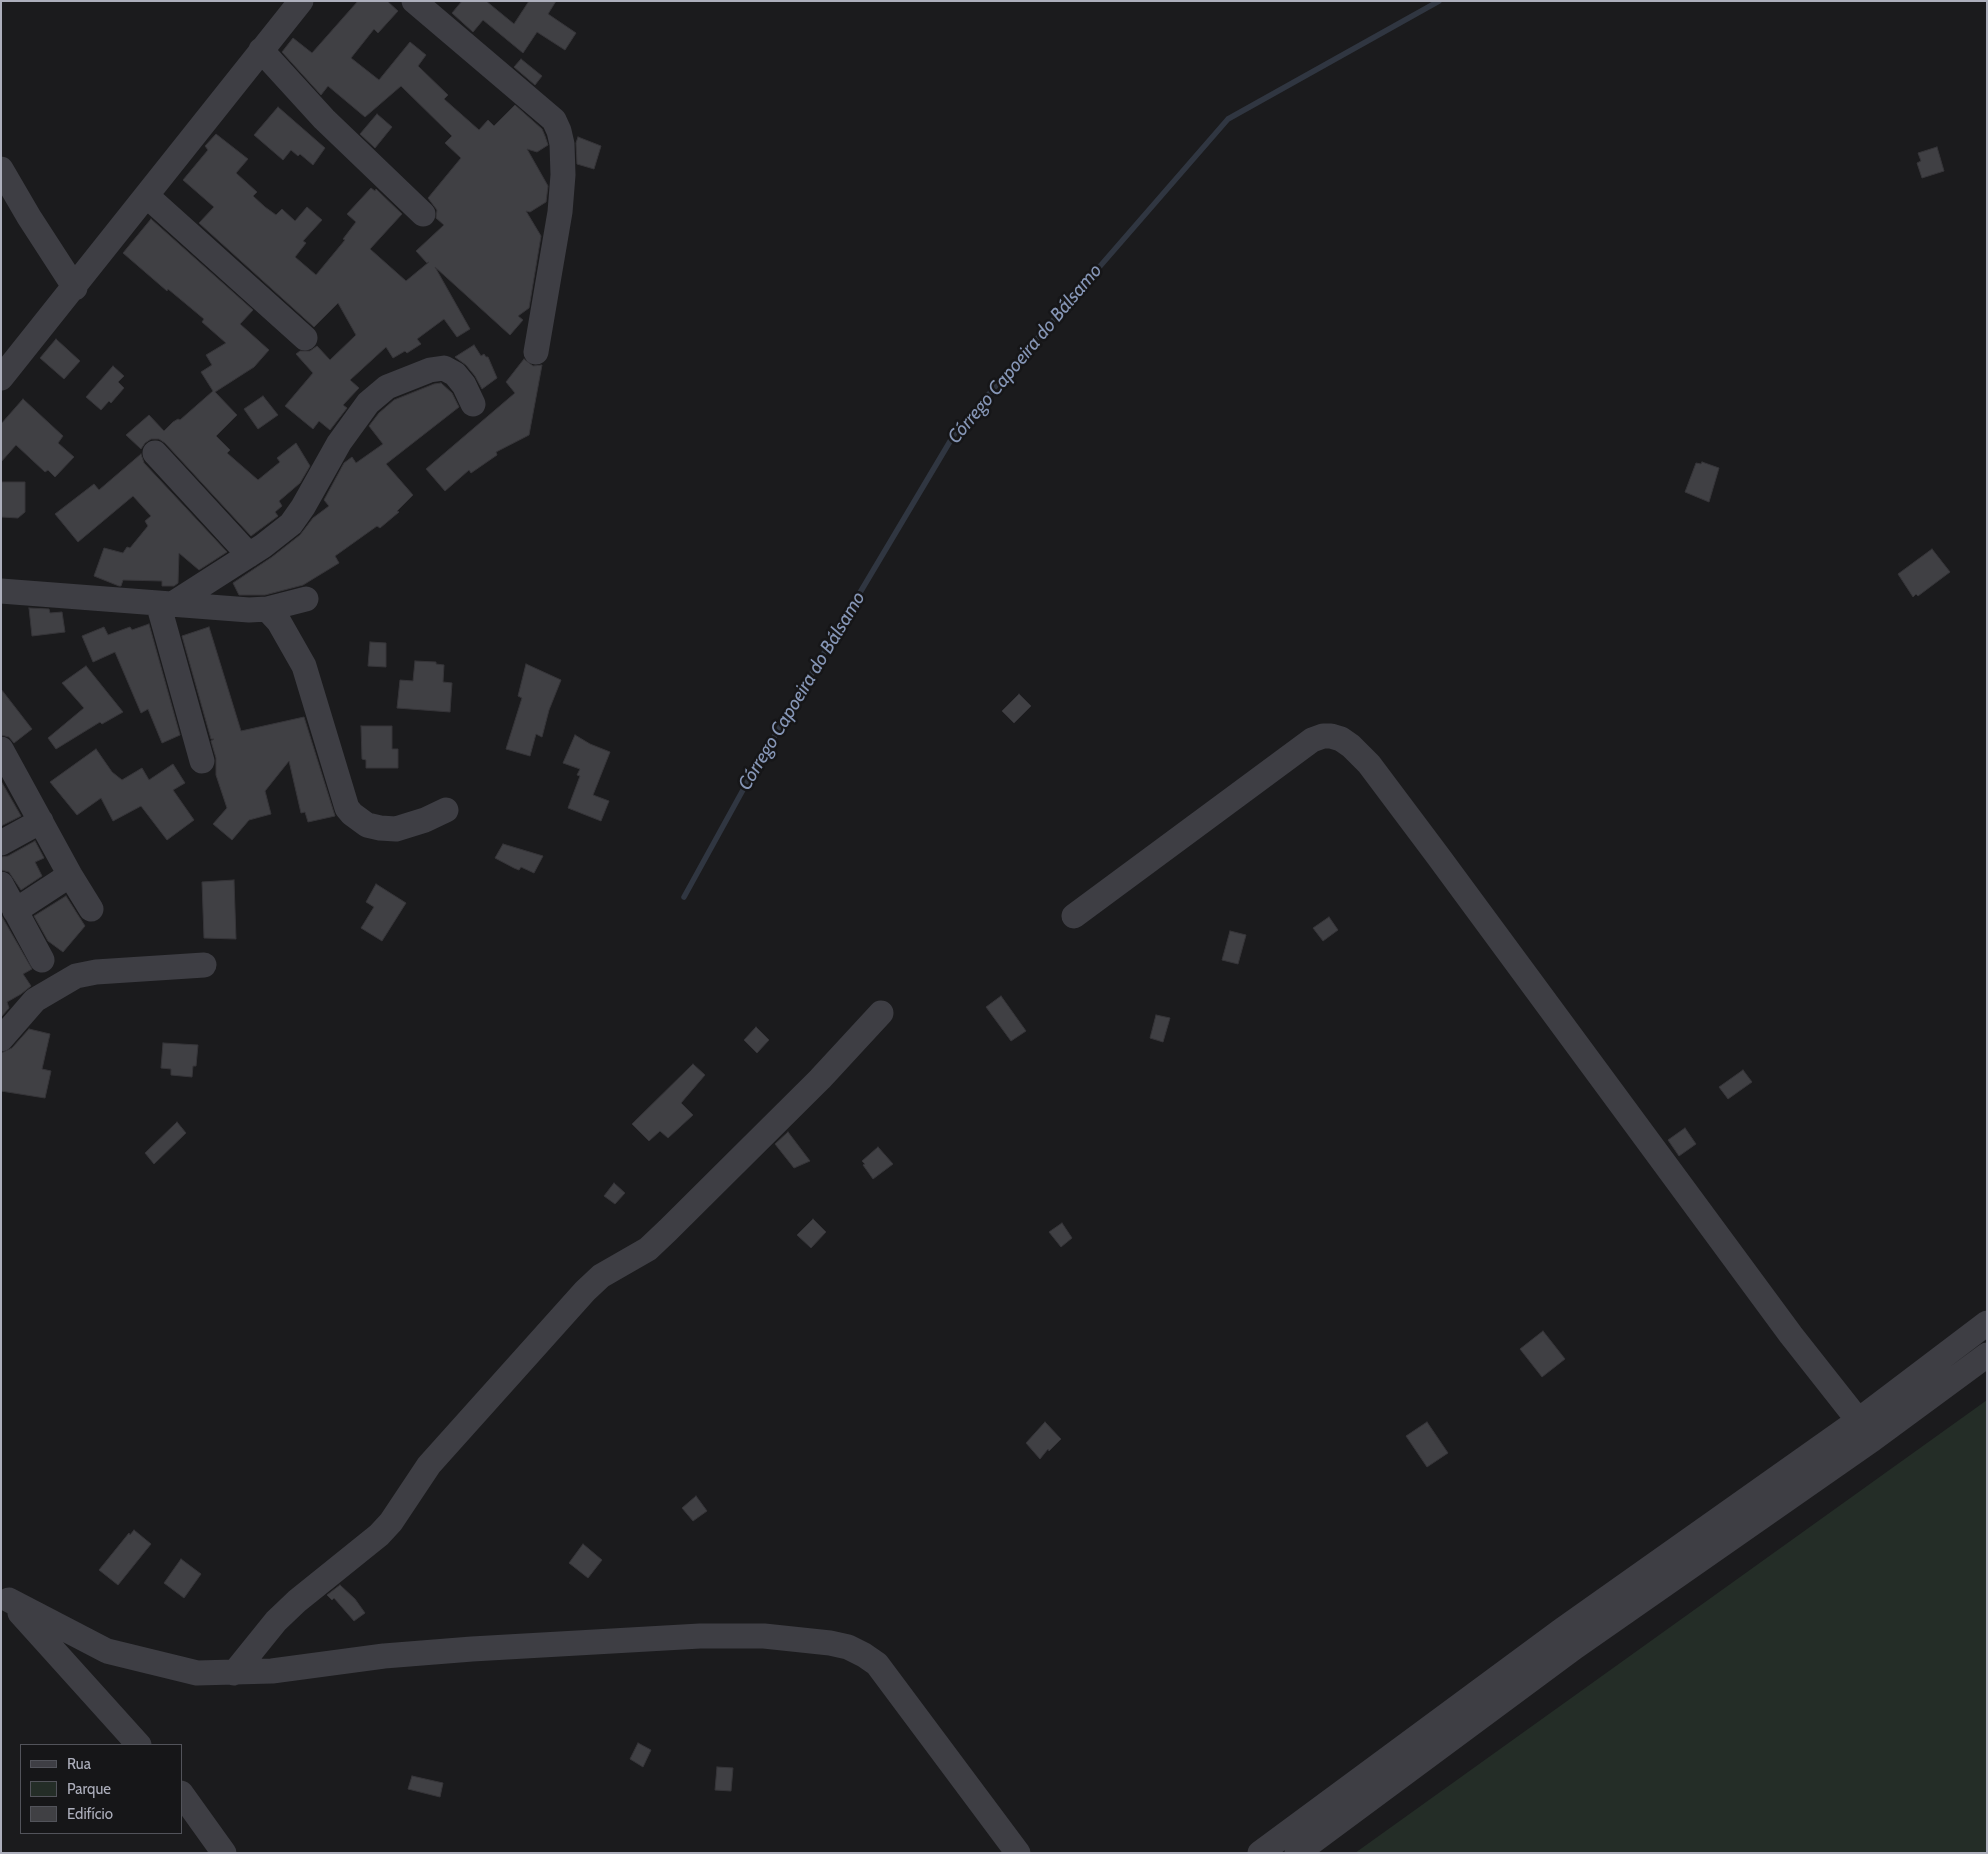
<!DOCTYPE html>
<meta charset="utf-8">
<style>
body{margin:0}
#map{position:relative;width:1988px;height:1854px;overflow:hidden;background:#1b1b1d;font-family:Cabin,sans-serif}
canvas{display:block}
.frame{position:absolute;inset:0;border:2px solid #adafbc;pointer-events:none}
.legend{position:absolute;left:20px;top:1744px;width:162px;height:90px;box-sizing:border-box;background:#161618;border:1px solid #52535a;margin:0;padding:6px 9px;list-style:none;font-size:15px;color:#adafbc}
.legend li{display:flex;align-items:center;gap:10px;height:25px}
.legend b{width:25px;border:1px solid #52535a}
</style>
<div id="map">
<canvas width="1988" height="1854"></canvas>
<div class="frame"></div>
<ul class="legend">
<li><b style="height:6px;background:#3e3e44"></b>Rua</li>
<li><b style="height:14px;background:#242d27"></b>Parque</li>
<li><b style="height:14px;background:#404044"></b>Edifício</li>
</ul>
</div>
<script>
const g = document.querySelector('canvas').getContext('2d');
g.lineJoin = 'round';
function fillPath(path, color) {
  g.fillStyle = color;
  g.fill(path, 'evenodd');
}
function shape(rows) {
  const path = new Path2D();
  for (const r of rows) {
    path.moveTo(r[0], r[1]);
    for (let i = 2; i < r.length; i += 2) path.lineTo(r[i], r[i + 1]);
  }
  return path;
}
function trace(path, color, width, dash) {
  g.strokeStyle = color;
  g.lineWidth = width;
  g.lineCap = dash ? 'butt' : 'round';
  g.setLineDash(dash || []);
  g.stroke(path);
}
function write(font, color, halo, rows, align = 'center') {
  g.font = font + ' Cabin,sans-serif';
  g.lineWidth = 5;
  g.setLineDash([]);
  g.textBaseline = 'middle';
  g.strokeStyle = halo;
  g.fillStyle = color;
  for (const [text, x, y, turn = 0] of rows) {
    g.save();
    g.translate(x, y);
    g.rotate((+turn || 0) * Math.PI / 180);
    g.textAlign = isNaN(turn) ? turn : align;
    if (halo) g.strokeText(text, 0, 0);
    g.fillText(text, 0, 0);
    g.restore();
  }
}
fillPath(shape([
 [1987,1400,1987,1853,1355,1853]
]), '#242d27');
trace(shape([
 [684,897,749,779,955,433,1228,119,1439,1]
]), '#303641', 5.5);
const building = shape([
 [358,1,387,1,398,11,378,33,374,29,351,58,379,80,410,42,426,55,418,66,448,95,444,99,479,130,488,120,494,126,515,105,542,129,545,136,548,145,537,152,527,149,548,186,546,202,530,212,526,211,541,236,529,308,518,316,523,320,510,335,435,267,470,329,457,337,444,319,417,339,421,344,407,353,405,351,393,358,386,347,350,380,359,388,343,405,347,408,330,430,319,421,313,429,285,406,313,373,296,354,300,351,310,351,317,346,330,360,356,335,338,303,314,327,199,223,214,207,183,180,208,150,205,146,216,134,248,159,236,173,257,192,253,196,265,207,276,215,282,209,295,221,307,207,322,220,303,241,306,243,295,257,316,275,345,240,343,239,356,222,347,214,371,188,375,191,376,189,402,214,370,249,406,281,429,262,427,263,416,251,444,225,436,218,437,210,428,198,461,158,445,143,452,136,401,86,365,117,328,86,321,95,282,52,293,38,312,53,358,1],
 [462,1,486,1,514,24,529,1,556,1,548,14,576,33,565,50,537,32,523,53,483,20,473,32,452,13,462,1],
 [521,59,542,76,535,85,514,67,521,59],
 [278,107,325,148,313,165,300,154,298,156,291,150,283,160,254,135,278,107],
 [377,114,392,127,375,148,360,134,377,114],
 [578,137,601,146,594,169,577,164,576,143,578,137],
 [1937,147,1944,171,1922,178,1917,163,1921,161,1918,153,1937,147],
 [151,219,253,310,240,324,269,350,254,367,215,392,237,415,216,436,230,450,227,453,258,480,280,462,277,458,296,443,310,466,300,483,279,501,282,506,275,512,278,516,251,536,165,443,159,439,151,439,145,443,141,449,126,435,149,415,164,431,173,422,178,419,180,420,213,391,201,372,212,365,206,355,226,343,202,322,204,319,168,289,167,291,123,253,151,219],
 [56,339,80,361,64,379,40,358,56,339],
 [474,345,481,356,484,354,486,357,488,357,497,378,482,389,475,376,466,365,455,357,474,345],
 [524,359,533,366,542,365,529,435,496,452,497,455,471,473,469,470,445,491,426,469,515,393,506,382,524,359],
 [113,366,124,376,118,382,124,388,111,403,109,401,101,410,86,397,113,366],
 [441,383,452,393,459,407,386,464,413,495,397,511,399,512,380,528,377,526,335,556,339,563,303,585,265,595,239,595,233,583,272,557,300,535,313,518,329,506,324,500,344,463,352,457,356,463,383,444,369,426,379,413,394,400,434,384,441,383],
 [263,396,278,415,258,429,244,409,263,396],
 [23,399,63,436,58,443,74,457,55,477,48,470,45,472,16,445,1,462,1,424,23,399],
 [141,454,144,463,227,552,199,570,179,553,178,583,174,586,162,586,162,581,123,580,121,586,119,586,94,576,104,548,123,553,127,547,130,548,148,526,145,521,151,516,133,496,78,542,55,514,94,484,99,490,141,454],
 [1702,462,1719,468,1709,502,1685,492,1696,463,1701,464,1702,462],
 [1,482,25,482,25,512,18,518,1,517,1,482],
 [1932,549,1950,572,1918,596,1916,594,1913,597,1898,574,1932,549],
 [29,608,49,609,50,613,62,612,65,632,32,636,29,608],
 [149,624,180,735,162,743,148,709,141,713,115,652,93,662,82,636,104,627,108,635,130,627,132,630,149,624],
 [209,627,241,731,304,717,335,816,308,822,305,812,301,813,289,761,265,791,271,814,249,820,232,840,213,824,227,808,216,775,216,758,211,741,214,739,211,739,182,636,209,627],
 [370,642,386,643,386,667,368,666,370,642],
 [415,661,436,662,436,664,444,665,443,682,452,683,450,712,397,708,400,680,413,681,415,661],
 [526,664,561,680,549,710,542,737,536,734,530,756,506,749,522,698,518,696,526,664],
 [86,666,123,712,102,724,100,722,56,749,48,738,84,708,62,683,86,666],
 [1,689,32,729,14,743,9,737,1,735,1,689],
 [1019,694,1031,706,1014,723,1002,711,1019,694],
 [361,726,392,726,392,749,398,749,398,768,366,768,366,760,362,759,361,726],
 [575,735,590,744,610,752,593,795,609,801,601,821,568,808,580,776,577,775,580,769,563,763,575,735],
 [96,749,112,772,122,780,142,768,149,780,173,764,185,783,173,790,194,820,167,840,141,806,113,821,101,798,77,815,50,782,96,749],
 [1,781,21,816,1,826,1,781],
 [35,841,44,858,35,862,42,876,21,890,9,872,1,870,1,857,8,856,35,841],
 [503,844,543,856,534,873,521,867,519,870,514,868,495,858,503,844],
 [234,880,236,939,204,938,202,882,234,880],
 [376,884,406,903,382,941,361,928,374,907,366,902,376,884],
 [66,896,85,926,63,952,48,941,34,916,66,896],
 [1,915,32,969,23,974,31,986,21,994,7,1002,9,1008,1,1017,1,915],
 [1329,917,1338,930,1323,941,1313,928,1329,917],
 [1230,931,1246,935,1238,964,1222,960,1230,931],
 [1001,996,1026,1031,1011,1041,986,1007,1001,996],
 [1156,1015,1170,1018,1163,1042,1150,1038,1156,1015],
 [756,1027,769,1040,757,1053,744,1040,756,1027],
 [29,1029,50,1034,42,1069,51,1071,45,1098,1,1091,1,1053,12,1048,29,1029],
 [163,1043,198,1045,196,1066,193,1066,192,1077,171,1075,171,1069,161,1068,163,1043],
 [693,1064,705,1075,681,1103,693,1115,668,1138,660,1131,649,1141,632,1124,693,1064],
 [1743,1070,1752,1082,1728,1099,1719,1087,1743,1070],
 [177,1122,186,1133,154,1164,145,1153,177,1122],
 [1685,1128,1696,1144,1679,1156,1668,1140,1685,1128],
 [788,1132,810,1161,794,1168,775,1144,788,1132],
 [878,1147,893,1164,873,1179,863,1165,865,1164,862,1161,878,1147],
 [614,1183,625,1193,615,1204,604,1196,614,1183],
 [813,1219,826,1232,811,1248,797,1235,813,1219],
 [1062,1223,1072,1238,1061,1247,1049,1232,1062,1223],
 [1543,1331,1565,1359,1542,1377,1520,1349,1543,1331],
 [1045,1422,1061,1439,1049,1451,1048,1449,1040,1459,1026,1443,1045,1422],
 [1427,1422,1448,1453,1427,1467,1406,1436,1427,1422],
 [696,1496,707,1511,693,1521,682,1508,696,1496],
 [134,1530,151,1544,118,1585,99,1570,129,1533,130,1535,134,1530],
 [583,1544,602,1560,588,1578,569,1563,583,1544],
 [181,1559,201,1574,184,1598,164,1583,181,1559],
 [340,1585,355,1599,365,1613,354,1621,334,1598,332,1600,327,1595,340,1585],
 [638,1743,651,1750,643,1767,630,1759,638,1743],
 [717,1767,733,1768,731,1791,715,1790,717,1767],
 [412,1776,443,1783,440,1797,408,1789,412,1776]
]);
fillPath(building, '#404044');
trace(building, '#363539', 1);
trace(shape([
 [414,1,554,120,559,131,562,144,563,175,560,212,536,352],
 [261,50,324,119,423,214],
 [1,169,29,217,75,288],
 [147,196,305,338],
 [1,378,301,1],
 [155,453,249,555],
 [1,591,249,610,267,609,306,599],
 [158,603,202,761],
 [174,603,263,546,291,524,303,507,339,443,368,403,387,387,430,370,444,368,455,374,464,385,473,404],
 [267,609,279,622,304,666,347,808,352,814,367,825,380,828,396,829,425,820,446,810],
 [1,749,70,875,91,909],
 [1,843,41,821],
 [1,884,42,960],
 [15,911,70,875],
 [1074,916,1312,740,1323,736,1331,736,1341,739,1351,746,1369,764,1438,856,1791,1335,1873,1439],
 [1,1039,35,1000,76,976,96,972,204,965],
 [9,1600,107,1651,197,1673,272,1671,384,1656,472,1649,700,1636,764,1636,830,1643,848,1647,864,1655,877,1664,1018,1853],
 [20,1613,139,1745],
 [234,1673,276,1621,297,1601,379,1535,391,1522,429,1465,585,1291,601,1276,648,1249,668,1230,820,1079,881,1013],
 [181,1793,224,1853],
 [1260,1853,1562,1630,1859,1420,1987,1323],
 [1297,1853,1575,1647,1873,1439,1987,1355]
]), '#3e3e44', 25);
write('italic 19px', '#8696b6', '#161618', [
 ["Córrego Capoeira do Bálsamo",1025,354,-50],
 ["Córrego Capoeira do Bálsamo",802,691,-59]
]);
</script>
